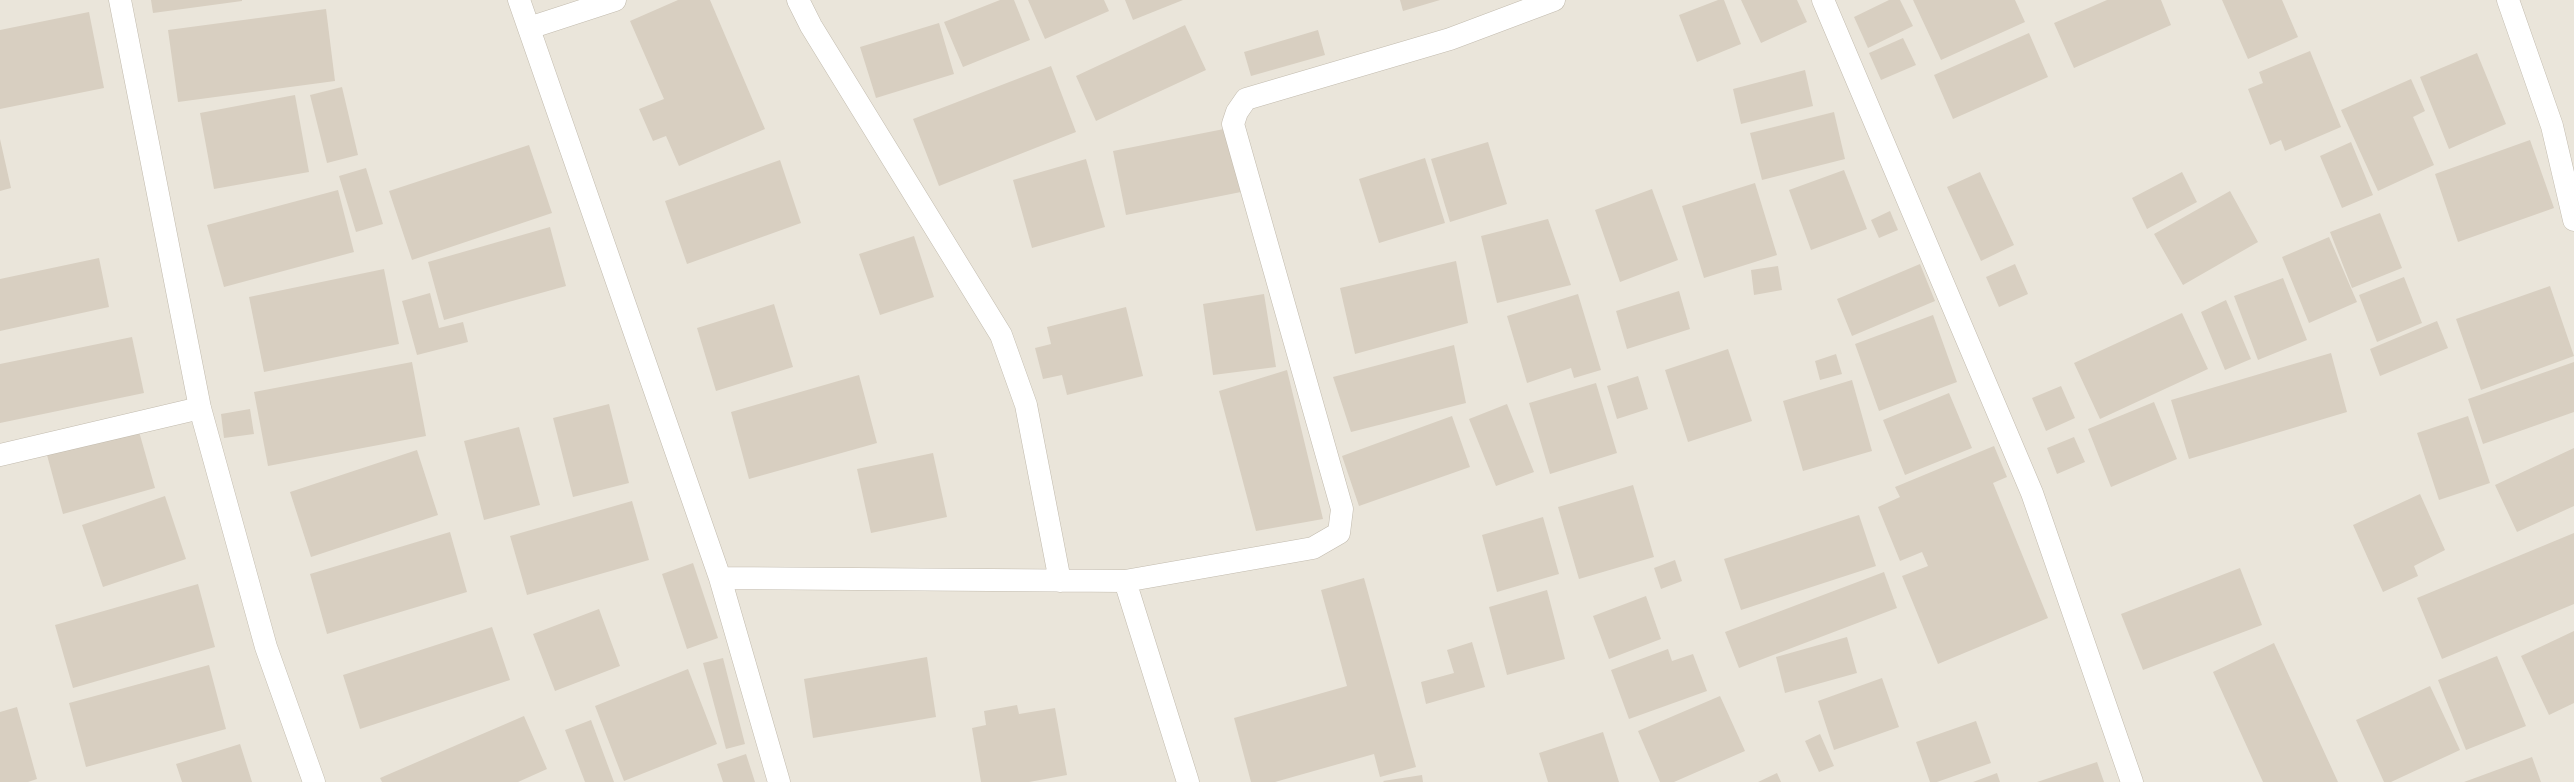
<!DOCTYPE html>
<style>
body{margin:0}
canvas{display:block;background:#f6f3ec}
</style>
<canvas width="2574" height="782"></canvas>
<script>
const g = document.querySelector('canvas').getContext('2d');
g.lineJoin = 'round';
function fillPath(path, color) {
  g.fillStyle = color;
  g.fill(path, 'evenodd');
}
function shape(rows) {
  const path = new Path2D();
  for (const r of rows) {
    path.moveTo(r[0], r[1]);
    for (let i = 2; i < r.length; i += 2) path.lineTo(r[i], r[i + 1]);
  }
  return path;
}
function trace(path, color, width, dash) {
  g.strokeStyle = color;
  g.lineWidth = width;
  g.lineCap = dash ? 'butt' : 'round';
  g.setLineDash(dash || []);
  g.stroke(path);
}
fillPath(shape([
 [0,0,2574,0,2574,782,0,782]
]), '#eae5da');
fillPath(shape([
 [151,0,242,0,242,1,153,13],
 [678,0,710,0,765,129,679,166,666,136,653,141,639,109,664,99,630,21],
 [1000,0,1014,0,1030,40,963,67,944,22],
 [1028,0,1104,0,1109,11,1045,39],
 [1125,0,1183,0,1133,20],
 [1400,0,1440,0,1403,11],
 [1718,0,1724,0,1741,44,1697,62,1679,15],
 [1741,0,1797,0,1807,22,1761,43],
 [1889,0,1900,0,1913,26,1868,48,1854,17],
 [1913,0,2015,0,2025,22,1941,60],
 [2107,0,2161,0,2171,25,2074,68,2054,23],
 [2222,0,2282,0,2298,37,2248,59],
 [326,9,335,81,178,102,168,30],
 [89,12,104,88,0,109,0,30],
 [939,23,954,74,876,98,860,47],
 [1185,25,1206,70,1096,121,1076,76],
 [1318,30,1325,55,1251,76,1244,52],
 [2029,33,2048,77,1953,119,1934,75],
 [1903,38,1916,65,1881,80,1869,53],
 [2310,51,2341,127,2285,151,2281,140,2270,145,2248,89,2263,83,2259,72],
 [2477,53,2506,124,2449,149,2420,77],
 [1051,66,1076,132,939,186,913,119],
 [1805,70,1813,106,1741,124,1733,89],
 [2411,79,2425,111,2413,117,2434,165,2378,191,2341,110],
 [342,87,358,155,327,163,310,95],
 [295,95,309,172,214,189,200,113],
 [1834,112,1845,159,1762,180,1750,133],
 [1229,128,1241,192,1126,215,1113,151],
 [0,139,11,188,0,191],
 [2530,140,2554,208,2458,242,2435,174],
 [1488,142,1507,204,1450,222,1431,159],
 [2351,142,2373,195,2342,208,2320,156],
 [529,145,552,213,412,260,389,191],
 [1425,158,1445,223,1379,243,1359,179],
 [1086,159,1105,227,1032,248,1013,180],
 [780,160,801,223,687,264,665,201],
 [366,168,383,224,356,232,339,176],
 [1844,170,1867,229,1811,250,1789,190],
 [1980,172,2014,245,1981,261,1947,187],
 [2182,172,2197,202,2147,229,2132,198],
 [1755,183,1777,255,1704,278,1682,206],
 [1652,189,1678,260,1620,282,1595,210],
 [338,190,354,252,224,287,207,225],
 [2230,191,2258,242,2183,285,2154,234],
 [1890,211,1898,230,1879,238,1871,220],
 [2380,213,2402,268,2352,288,2330,232],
 [1548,219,1571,285,1497,303,1481,236],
 [550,227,566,286,444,320,428,262],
 [914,236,934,297,880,315,859,254],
 [2329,237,2357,302,2309,323,2282,257],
 [99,258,109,307,0,331,0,279],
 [1456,261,1468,323,1355,354,1340,288],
 [1920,264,1935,301,1852,336,1837,299],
 [2015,264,2028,294,1999,307,1986,277],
 [1778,266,1782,290,1754,295,1751,270],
 [384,269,399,344,264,372,249,297],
 [2404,277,2422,323,2377,342,2359,295],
 [2283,278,2307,340,2258,360,2234,296],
 [2550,286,2574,356,2481,390,2456,319],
 [1679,291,1690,329,1627,349,1616,311],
 [430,293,439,328,463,322,468,342,417,355,402,301],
 [1264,294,1276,367,1213,375,1203,304],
 [1578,294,1601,370,1574,378,1571,368,1527,383,1507,316],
 [2226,300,2251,359,2225,370,2201,312],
 [774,304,793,367,716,391,697,328],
 [1126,307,1143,376,1067,395,1062,375,1043,379,1035,348,1051,344,1047,327],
 [2182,313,2208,369,2100,419,2074,363],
 [1933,315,1957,382,1879,411,1855,344],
 [2437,321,2448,348,2380,376,2370,349],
 [132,337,144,393,0,423,0,364],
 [1454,345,1466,403,1351,432,1333,377],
 [1728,349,1752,421,1688,442,1665,370],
 [2331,353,2347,412,2189,459,2171,400],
 [1836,354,1842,374,1820,380,1815,361],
 [412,362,426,436,268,466,254,392],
 [2574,362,2574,412,2483,444,2468,399],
 [1287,370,1323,519,1256,531,1219,391],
 [859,375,877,443,749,479,731,412],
 [1638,376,1648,409,1617,419,1607,386],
 [1852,380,1872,451,1803,471,1783,401],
 [1596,383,1617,453,1550,474,1529,403],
 [2061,386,2075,418,2046,431,2032,398],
 [1949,393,1972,448,1905,475,1883,420],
 [2154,402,2177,459,2111,487,2088,429],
 [609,404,629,483,573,497,553,418],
 [1507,404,1534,472,1496,486,1469,419],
 [250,409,254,434,224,438,221,414],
 [1452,416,1470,467,1359,506,1342,456],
 [2468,416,2490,483,2439,500,2417,433],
 [519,427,540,505,484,520,464,441],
 [138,428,155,488,63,514,47,455],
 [2074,437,2085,462,2057,474,2047,448],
 [1994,446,2007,477,1993,483,2048,618,1938,664,1902,576,1928,566,1922,552,1900,561,1878,507,1900,497,1895,487],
 [2574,448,2574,506,2517,532,2495,485],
 [417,450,438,515,311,557,290,492],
 [933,453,947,517,871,533,857,469],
 [1633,485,1654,557,1579,579,1558,507],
 [2420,494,2445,550,2414,566,2418,576,2383,592,2353,525],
 [165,496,186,559,103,587,82,525],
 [632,501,649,560,527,595,510,536],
 [1859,515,1876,566,1741,610,1724,559],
 [1543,517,1559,574,1497,592,1482,535],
 [450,532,467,592,327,634,310,574],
 [2574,533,2574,604,2442,659,2417,598],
 [1675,560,1682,581,1661,589,1654,568],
 [693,563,718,638,687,649,662,574],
 [2240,568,2262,625,2143,670,2121,614],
 [1884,572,1897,608,1739,668,1725,632],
 [1364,578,1416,767,1380,777,1374,754,1275,782,1251,782,1234,718,1347,686,1321,590],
 [198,584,215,647,73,688,55,625],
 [1547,590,1565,659,1507,675,1489,607],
 [1646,596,1661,639,1609,659,1593,616],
 [599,609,620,666,555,691,533,634],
 [492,627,510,680,360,729,343,675],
 [2574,631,2574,703,2549,715,2521,656],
 [1847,637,1857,673,1785,693,1776,657],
 [1472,642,1485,687,1426,704,1421,682,1454,673,1447,650],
 [2274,643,2338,782,2263,782,2213,672],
 [1668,649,1672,661,1693,654,1707,691,1629,719,1611,670],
 [2497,656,2526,726,2466,750,2438,680],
 [927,657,936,717,813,738,804,679],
 [723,658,745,744,726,749,703,663],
 [209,665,226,729,86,767,69,703],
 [688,669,717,744,624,781,595,706],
 [1882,678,1899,727,1834,750,1818,701],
 [2430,686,2460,750,2391,782,2384,782,2356,720],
 [1720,696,1745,751,1674,782,1660,782,1638,731],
 [1017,705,1019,714,1055,708,1067,775,1029,782,981,782,972,728,986,725,984,711],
 [17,707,37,779,28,782,0,782,0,712],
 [524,716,547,769,518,782,382,782,380,778],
 [591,720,614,782,585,782,565,730],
 [1976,721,1991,763,1937,782,1930,782,1916,742],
 [1603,732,1619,782,1548,782,1539,753],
 [1820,734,1834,766,1819,772,1805,741],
 [240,744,252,782,182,782,176,764],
 [746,754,755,782,723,782,717,764],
 [2532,757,2541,782,2464,782],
 [2097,762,2104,782,2037,782],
 [1777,773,1781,782,1758,782],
 [1997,773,2000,782,1973,782],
 [1422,775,1423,782,1384,782,1383,781]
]), '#d8cfc1');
const street = shape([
 [120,0,200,408,266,647,314,782],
 [519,0,720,578,779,782],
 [798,0,811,26,1001,335,1026,405,1060,581],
 [1823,0,2032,493,2132,782],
 [2508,0,2552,126,2574,220],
 [529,28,615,0],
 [0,455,200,408],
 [720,578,1125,581,1188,782],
 [1125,581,1313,548,1339,533,1342,509,1233,124,1237,112,1246,99,1450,39,1554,0]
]);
trace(street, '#c2bbae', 23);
trace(street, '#fff', 22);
</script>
